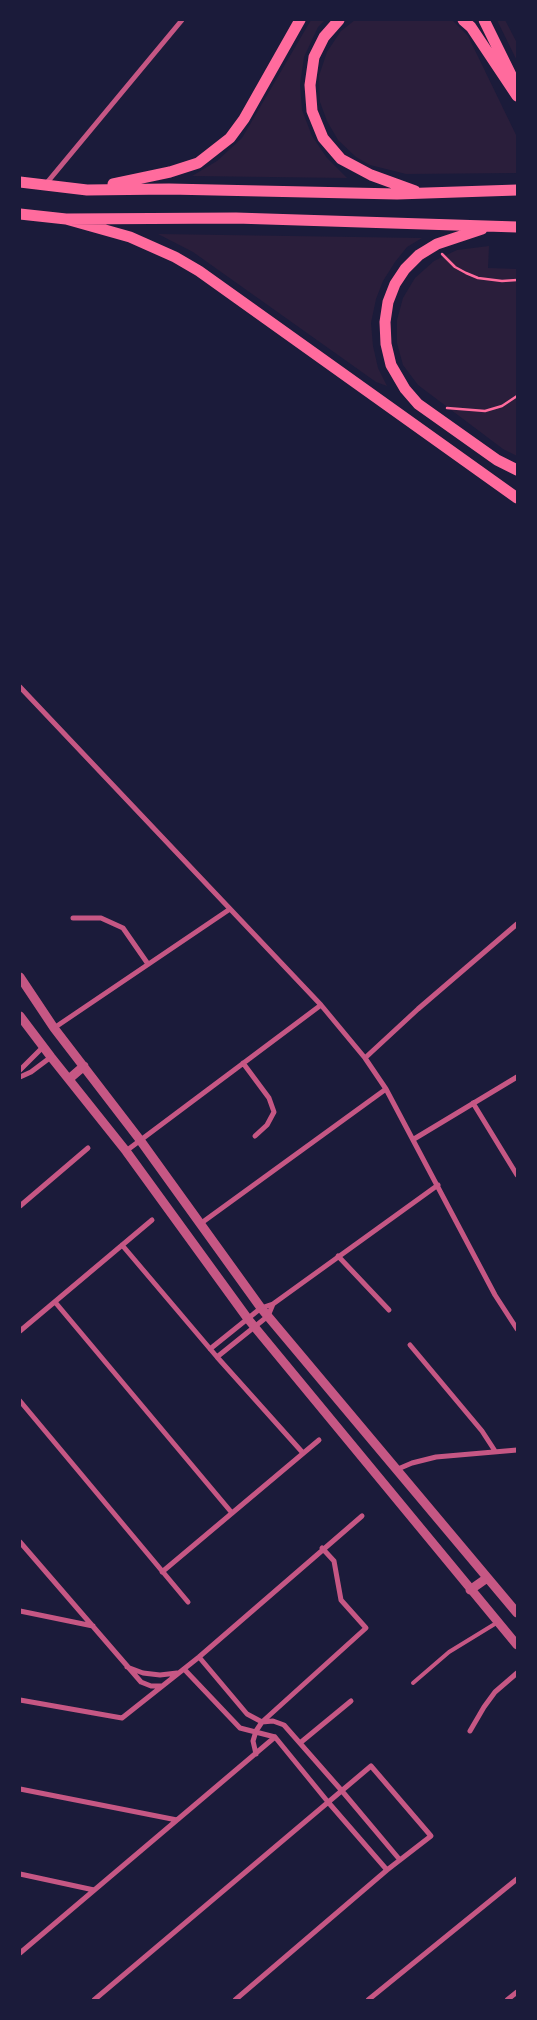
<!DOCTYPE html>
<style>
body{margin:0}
#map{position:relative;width:537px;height:2020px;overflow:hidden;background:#1b1b3a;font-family:"Golos Text",sans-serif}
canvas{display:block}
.frame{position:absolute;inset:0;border:21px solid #1b1b3a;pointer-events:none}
</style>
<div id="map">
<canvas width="537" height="2020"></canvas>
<div class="frame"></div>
</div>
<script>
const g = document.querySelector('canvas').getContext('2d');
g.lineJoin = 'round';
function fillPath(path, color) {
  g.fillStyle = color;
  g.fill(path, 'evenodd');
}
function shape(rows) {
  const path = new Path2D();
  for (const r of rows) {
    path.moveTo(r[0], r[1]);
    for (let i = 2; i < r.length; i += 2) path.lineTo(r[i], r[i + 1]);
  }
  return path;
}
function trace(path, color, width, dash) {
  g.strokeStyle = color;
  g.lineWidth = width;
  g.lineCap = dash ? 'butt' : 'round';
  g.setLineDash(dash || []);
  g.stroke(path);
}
fillPath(shape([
 [311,20,325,20,318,27,304,57,300,84,302,110,312,136,327,158,347,178,192,176,217,161,242,138],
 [355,20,452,20,468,36,517,137,517,173,406,174,370,165,356,157,338,140,327,121,320,102,319,76,327,52,341,31],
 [497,20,505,20,517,43,517,61],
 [158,234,422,238,407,247,395,262,383,281,376,299,371,323,373,346,378,368,387,386,376,382,193,252],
 [489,246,488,268,517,269,517,456,503,449,418,385,403,365,397,343,397,320,403,298,415,278,434,261,457,250]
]), '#2a1e3b');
trace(shape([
 [442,254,455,267,466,273,478,278,502,281,517,280],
 [447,408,485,411,502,406,517,396]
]), '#ff6b9d', 2.5);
trace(shape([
 [413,1683,449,1652,498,1622]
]), '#c65784', 4);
trace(shape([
 [45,185,182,20],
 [20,687,321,1005,365,1058,386,1089,495,1295,517,1329],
 [73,918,101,918,123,928,148,964],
 [54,1028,230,909],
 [365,1058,418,1009,517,924],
 [243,1063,269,1098,274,1112,267,1125,255,1136],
 [20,1070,43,1047],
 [20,1077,31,1072,51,1057],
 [473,1103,517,1175],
 [414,1139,517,1077],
 [126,1151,321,1005],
 [20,1206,88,1148],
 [200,1224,386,1089],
 [122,1245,217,1357,303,1453],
 [338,1256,389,1310],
 [55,1302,232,1513],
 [20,1331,152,1220],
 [410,1345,482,1431,495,1451],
 [210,1349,261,1308,273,1304,438,1185],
 [217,1357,268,1316,273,1304],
 [20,1401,188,1602],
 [398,1469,412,1463,436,1457,517,1450],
 [20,1542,141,1682,151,1686,162,1686],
 [162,1572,319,1440],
 [20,1611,93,1626],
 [199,1657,247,1714,262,1722,273,1721,284,1725,342,1791,400,1860],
 [127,1667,143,1673,160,1675,177,1673],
 [184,1669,240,1728,275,1737,328,1802,387,1870],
 [20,1700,122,1718,199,1657,362,1516],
 [470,1731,484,1707,495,1692,517,1673],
 [300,1743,351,1701],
 [256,1754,253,1741,256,1731,262,1722,366,1628,341,1600,334,1561,322,1548],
 [20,1789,177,1820],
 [20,1874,94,1890],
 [20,1953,275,1737],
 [94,2000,371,1766,431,1836,387,1870,235,2000],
 [368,2000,517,1879],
 [507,2000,517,1992]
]), '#c65784', 5);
trace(shape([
 [20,977,54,1028,140,1140,261,1308,517,1613],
 [20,1016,51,1057,126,1151,248,1319,517,1645],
 [69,1079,84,1066],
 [470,1590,487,1578]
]), '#c65784', 9);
trace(shape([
 [339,20,324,37,314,57,310,85,312,111,323,138,341,159,371,175,415,191],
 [463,20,471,27,517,96],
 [484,20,515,83],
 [20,182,87,190,169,189,397,194,517,190],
 [113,184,170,172,198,163,230,138,244,119,300,20],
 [20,214,66,219,236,218,517,227],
 [66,219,130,237,175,257,199,271,517,498],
 [482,229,437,244,419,255,405,269,395,284,388,302,385,322,386,344,391,365,405,389,418,404,497,460,517,470]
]), '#ff6b9d', 11);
</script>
